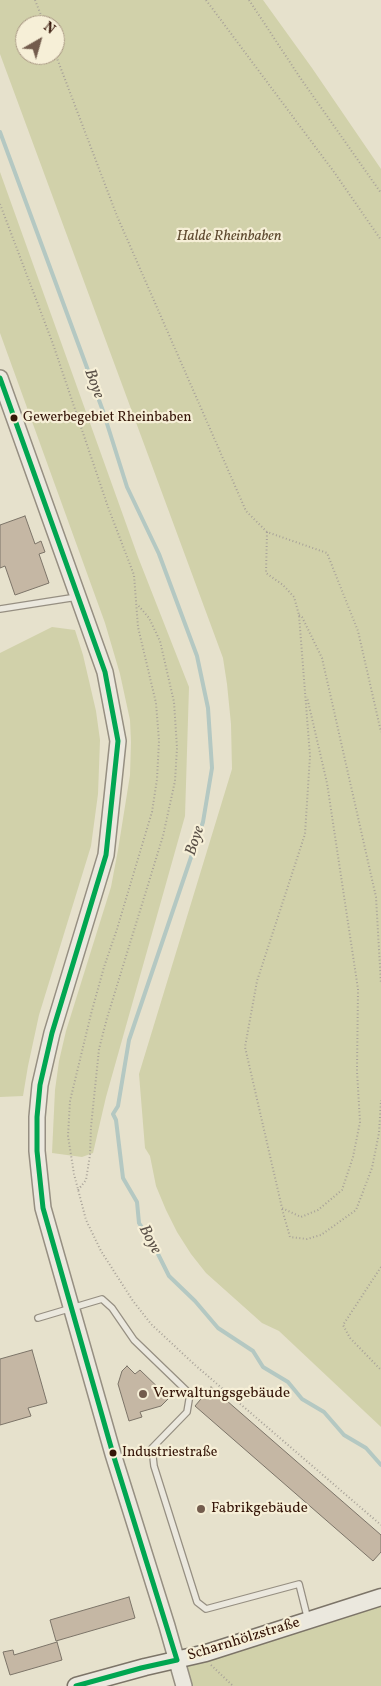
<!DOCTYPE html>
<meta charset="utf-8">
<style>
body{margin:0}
#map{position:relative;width:381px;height:1686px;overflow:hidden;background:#e6e1cc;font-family:Vollkorn,serif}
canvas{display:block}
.north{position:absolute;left:15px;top:15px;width:50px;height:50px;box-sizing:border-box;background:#f6efd7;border:1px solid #a99884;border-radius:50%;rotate:38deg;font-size:14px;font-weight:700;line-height:20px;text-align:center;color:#351508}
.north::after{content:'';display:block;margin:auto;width:18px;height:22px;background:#735c4d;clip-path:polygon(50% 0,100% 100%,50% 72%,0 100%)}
</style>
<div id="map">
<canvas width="381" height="1686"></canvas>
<div class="north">N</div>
</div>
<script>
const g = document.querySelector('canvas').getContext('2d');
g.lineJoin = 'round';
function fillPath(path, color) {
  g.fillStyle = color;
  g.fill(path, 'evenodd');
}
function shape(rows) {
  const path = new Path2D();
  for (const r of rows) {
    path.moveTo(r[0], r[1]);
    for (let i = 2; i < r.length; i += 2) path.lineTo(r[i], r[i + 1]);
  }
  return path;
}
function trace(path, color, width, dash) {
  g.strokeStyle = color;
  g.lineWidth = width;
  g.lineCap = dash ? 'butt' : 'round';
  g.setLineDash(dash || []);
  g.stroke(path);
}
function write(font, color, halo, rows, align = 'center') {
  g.font = font + ' Vollkorn,serif';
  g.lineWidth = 4.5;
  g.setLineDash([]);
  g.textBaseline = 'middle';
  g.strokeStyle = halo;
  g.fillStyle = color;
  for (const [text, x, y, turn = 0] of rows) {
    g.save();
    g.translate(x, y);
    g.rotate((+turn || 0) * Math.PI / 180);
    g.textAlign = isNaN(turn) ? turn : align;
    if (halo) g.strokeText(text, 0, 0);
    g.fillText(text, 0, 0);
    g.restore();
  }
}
fillPath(shape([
 [0,0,263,0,312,68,381,169,381,1427,279,1331,262,1323,206,1273,191,1254,177,1232,166,1210,156,1186,150,1156,145,1148,139,1074,232,769,231,724,227,684,223,658,0,54],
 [25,25,55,25,55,55,25,55],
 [0,172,138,557,189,687,185,816,106,1097,93,1153,82,1157,52,1153,55,1090,59,1061,66,1031,111,887,118,850,130,775,131,742,130,720,120,674,105,623,0,333],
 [52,627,75,630,83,655,96,711,100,740,98,794,91,846,39,1015,28,1066,23,1096,0,1097,0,653],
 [381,1600,381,1686,186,1686,180,1661]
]), '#d1d1aa');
trace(shape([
 [0,132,103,411,127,487,159,554,197,656,208,708,212,768,203,822,129,1040,118,1106,113,1114,116,1120,123,1178,137,1202,139,1223,153,1244,169,1276,195,1301,218,1328,253,1351,263,1367,288,1382,302,1399,324,1412,344,1435,366,1448,381,1465]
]), '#b4c8c2', 4);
const building = shape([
 [25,516,35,544,41,541,45,552,39,554,49,583,15,595,5,566,0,568,0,525,25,516],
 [32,1350,47,1403,28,1408,31,1416,0,1425,0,1359,32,1350],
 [127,1366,135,1374,140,1370,169,1398,161,1406,140,1412,142,1417,129,1421,118,1384,122,1371,127,1366],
 [211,1387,381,1535,381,1552,373,1561,195,1406,211,1387],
 [129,1597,135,1618,56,1641,50,1620,129,1597],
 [57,1642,62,1660,10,1675,3,1652,13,1650,14,1655,57,1642]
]);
fillPath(building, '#c5b7a4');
trace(building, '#7c7468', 1);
const service = shape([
 [0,609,77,597],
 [38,1318,102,1299,112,1308,134,1340,190,1394,187,1412,152,1448,154,1466,197,1602,206,1609,299,1584,308,1620]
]);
const tertiary = shape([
 [0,378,105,672,118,741,106,855,52,1033,40,1085,37,1117,37,1151,43,1208,113,1454,167,1626,184,1686]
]);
const secondary = shape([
 [76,1686,145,1667,206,1653,381,1597]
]);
trace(service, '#968f82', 8);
trace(tertiary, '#968f82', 18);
trace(secondary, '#7c7468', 19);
trace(shape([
 [35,0,45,25],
 [206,0,334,172,381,240],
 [249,0,299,76,381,193],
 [55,53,117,216,246,511,267,532,327,553,358,631,381,732],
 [0,204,53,344,108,507,134,575,138,627,156,703,159,741,157,779,152,812,117,929,104,967,91,1014,70,1101,68,1136,74,1174,86,1220,101,1251,133,1301,151,1324,195,1365,381,1525],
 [267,532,266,573,283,585,294,597,299,615,310,756,305,834,257,981,245,1047,282,1208,301,1217,318,1210,342,1190,353,1157,360,1122,357,1071,358,989,327,783,307,697],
 [299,615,302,617,322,658,376,897,381,984],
 [78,1190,86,1180,90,1155,91,1127,99,1049,107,1018,163,836,175,781,177,748,174,702,160,641,149,618,138,605],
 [282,1209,290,1237,307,1239,321,1235,356,1210,372,1168,379,1133,381,1100],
 [381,1267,343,1325,350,1338,381,1370],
 [211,1665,233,1686]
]), '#a8a299', 2, [1, 2.5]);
trace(service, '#ebe8de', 5.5);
trace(tertiary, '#ebe8de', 15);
trace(secondary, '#ebe8de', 16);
trace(shape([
 [0,378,105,672,118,741,106,855,52,1033,40,1085,37,1117,37,1151,43,1208,113,1454,177,1660],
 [76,1686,141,1668,177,1660]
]), '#00a651', 5);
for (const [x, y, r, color] of [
 [14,418,4.5,"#351508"],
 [143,1394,5,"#735c4d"],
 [113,1453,4.5,"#351508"],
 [201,1509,5,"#735c4d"]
]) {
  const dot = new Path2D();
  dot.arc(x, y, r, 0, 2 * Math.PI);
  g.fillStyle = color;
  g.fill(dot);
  trace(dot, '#f6efd7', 2);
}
write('14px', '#351508', '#f6efd7', [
 ["Gewerbegebiet Rheinbaben",23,418],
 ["Industriestraße",122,1453]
], 'left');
write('italic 15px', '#5f4a30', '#f6efd7', [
 ["Halde Rheinbaben",229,237]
]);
write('15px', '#351508', '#f6efd7', [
 ["Verwaltungsgebäude",153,1394],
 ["Fabrikgebäude",211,1509]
], 'left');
write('15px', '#351508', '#f6efd7', [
 ["Scharnhölzstraße",244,1640,-17]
]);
write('italic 16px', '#5a5047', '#f6efd7', [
 ["Boye",93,384,70],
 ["Boye",196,841,-72],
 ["Boye",149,1240,62]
]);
</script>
